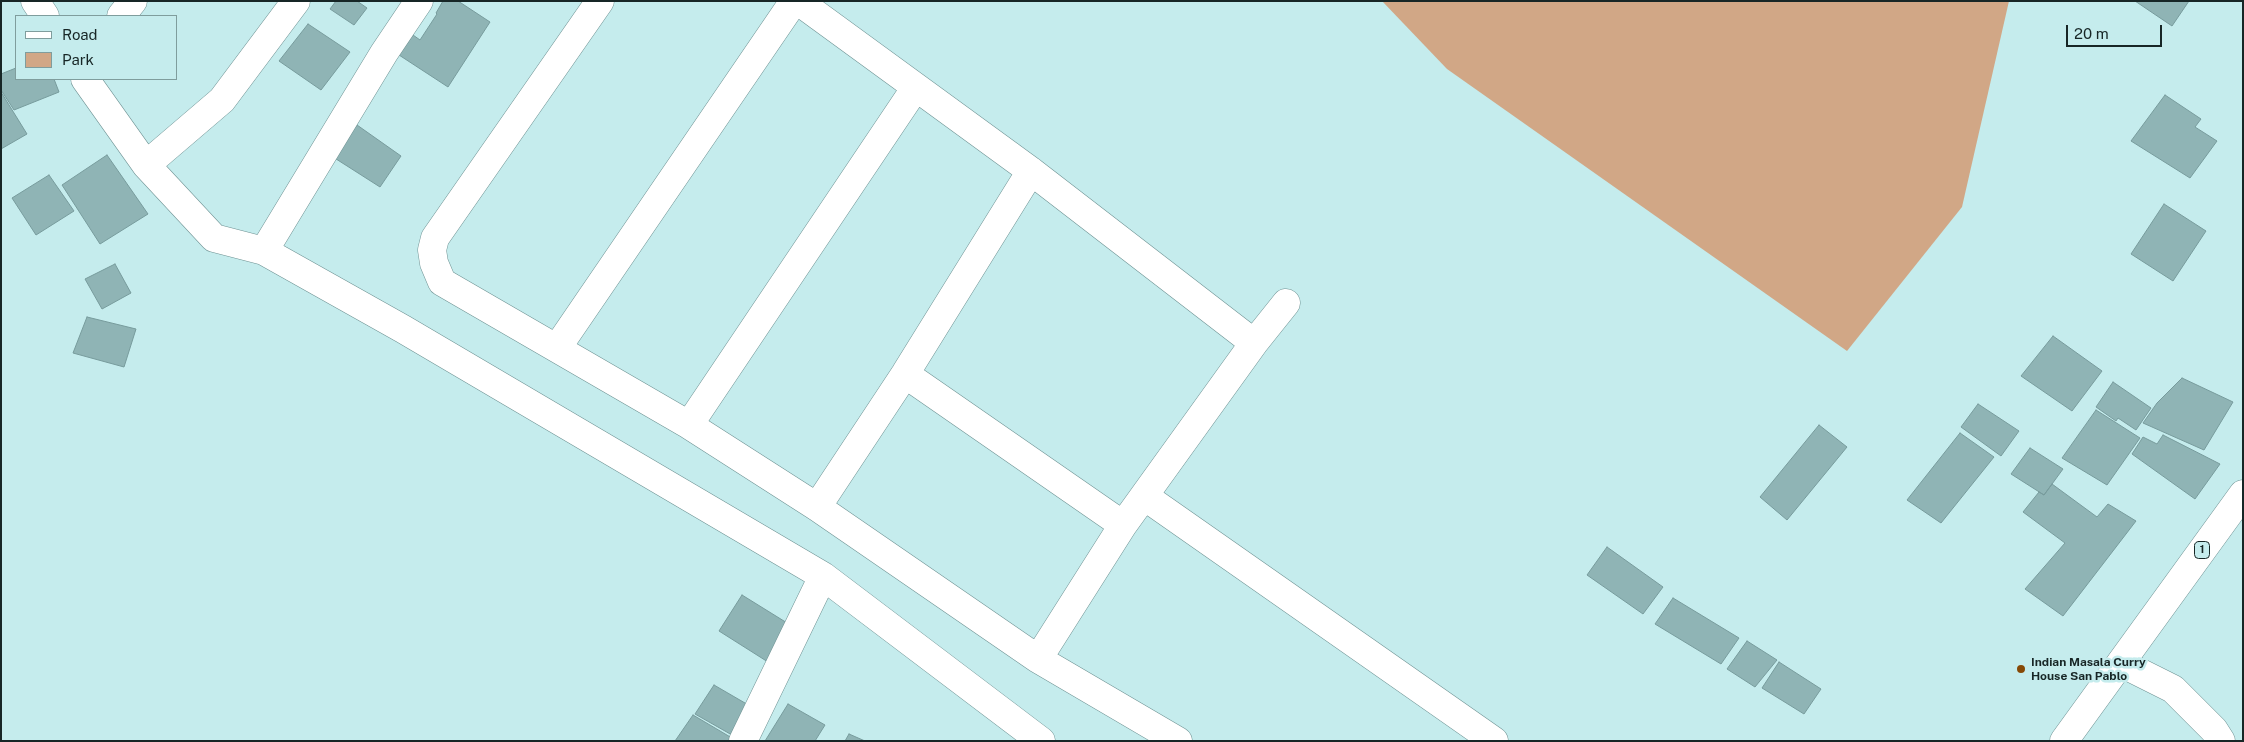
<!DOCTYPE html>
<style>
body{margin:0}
#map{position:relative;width:2244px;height:742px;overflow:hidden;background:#c5eced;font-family:"Public Sans",sans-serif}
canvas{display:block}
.frame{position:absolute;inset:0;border:2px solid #172626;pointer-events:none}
.legend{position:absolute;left:15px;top:15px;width:162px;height:65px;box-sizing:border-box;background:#c5eced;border:1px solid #7f9d9d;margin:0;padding:6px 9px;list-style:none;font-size:15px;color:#172626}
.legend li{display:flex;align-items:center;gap:10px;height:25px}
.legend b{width:25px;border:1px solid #7f9d9d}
.scale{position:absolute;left:2066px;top:25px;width:96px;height:22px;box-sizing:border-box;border:2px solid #172626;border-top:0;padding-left:6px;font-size:15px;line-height:18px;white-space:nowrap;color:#172626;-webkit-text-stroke:4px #c5eced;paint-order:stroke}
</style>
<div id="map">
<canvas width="2244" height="742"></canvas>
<div class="frame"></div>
<ul class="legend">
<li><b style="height:6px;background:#fff"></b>Road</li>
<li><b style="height:14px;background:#d1a786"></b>Park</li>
</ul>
<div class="scale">20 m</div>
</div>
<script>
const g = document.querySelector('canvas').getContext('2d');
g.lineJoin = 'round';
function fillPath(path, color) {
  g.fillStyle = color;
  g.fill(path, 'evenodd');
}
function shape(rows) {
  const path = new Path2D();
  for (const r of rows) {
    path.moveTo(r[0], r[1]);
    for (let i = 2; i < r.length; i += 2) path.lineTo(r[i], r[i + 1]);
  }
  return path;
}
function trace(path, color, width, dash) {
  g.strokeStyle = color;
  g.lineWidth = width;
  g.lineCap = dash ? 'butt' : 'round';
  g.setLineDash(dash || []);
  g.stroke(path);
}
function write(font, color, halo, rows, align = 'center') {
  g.font = font + ' "Public Sans",sans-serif';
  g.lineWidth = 5;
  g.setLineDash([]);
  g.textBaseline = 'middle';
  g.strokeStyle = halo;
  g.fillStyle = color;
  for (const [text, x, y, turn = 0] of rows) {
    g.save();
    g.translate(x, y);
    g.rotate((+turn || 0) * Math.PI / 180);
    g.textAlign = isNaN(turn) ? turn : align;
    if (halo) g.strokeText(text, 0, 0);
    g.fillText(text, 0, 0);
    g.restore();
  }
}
fillPath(shape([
 [1382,1,2009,1,1962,207,1847,351,1447,69]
]), '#d1a786');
const building = shape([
 [336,1,357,1,367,8,354,25,330,9,336,1],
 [443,1,458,1,490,22,448,87,399,55,413,35,420,40,437,14,436,13,443,1],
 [2135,1,2189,1,2172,26,2135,1],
 [308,24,350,52,321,90,279,61,308,24],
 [16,68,16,79,54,79,59,92,14,110,1,90,1,74,16,68],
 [1,92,27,134,1,149,1,92],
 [2165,95,2201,119,2195,127,2217,141,2190,178,2131,141,2165,95],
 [357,125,401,156,380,187,333,157,357,125],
 [107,155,148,214,100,244,62,185,107,155],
 [49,175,74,211,36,235,12,198,49,175],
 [2164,204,2206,231,2173,281,2131,254,2164,204],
 [115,264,131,293,102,309,85,279,115,264],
 [87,317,136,329,124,367,73,353,87,317],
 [2053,336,2102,371,2072,411,2021,376,2053,336],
 [2182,378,2233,402,2204,450,2143,423,2157,403,2182,378],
 [2113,382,2151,408,2136,430,2118,418,2116,421,2096,407,2113,382],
 [1978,404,2019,431,2001,456,1961,427,1978,404],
 [2096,410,2140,438,2107,485,2062,458,2096,410],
 [1819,425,1847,447,1787,520,1760,497,1819,425],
 [1960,433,1994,457,1941,523,1907,500,1960,433],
 [2163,435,2220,464,2195,499,2132,454,2143,437,2157,444,2163,435],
 [2030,448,2063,469,2044,495,2011,474,2030,448],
 [2052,484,2097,517,2108,504,2136,521,2063,616,2025,589,2065,543,2023,512,2039,492,2044,495,2052,484],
 [1607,547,1663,587,1643,614,1587,575,1607,547],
 [742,595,792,626,768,662,719,631,742,595],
 [1673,598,1739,638,1721,664,1655,624,1673,598],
 [1747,641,1777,660,1755,687,1727,669,1747,641],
 [1779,662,1821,689,1804,714,1762,688,1779,662],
 [714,685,757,710,739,739,695,714,714,685],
 [788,704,825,725,815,741,765,741,788,704],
 [693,715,737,741,675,741,693,715],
 [849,734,865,741,845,741,849,734]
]);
fillPath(building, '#8fb4b5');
trace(building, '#779b9c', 1);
const minor = shape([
 [35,1,45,16],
 [600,1,435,238,432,250,434,263,442,282,689,425,817,507,1038,659,1178,741],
 [798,1,1031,171,1254,343],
 [121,16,133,1],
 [85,79,146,165,214,238,264,251,403,329,823,576,1041,741],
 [146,165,222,100,296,1],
 [264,251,384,53,419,1],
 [557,348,794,1],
 [905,374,1123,525],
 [689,425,916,87],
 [1144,496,1494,741],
 [817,507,905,374,1031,171],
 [1038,659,1123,525,1254,343,1286,303],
 [2121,663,2173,689,2214,730,2221,741],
 [743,741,823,576]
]);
const major = shape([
 [2064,741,2243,494]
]);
trace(minor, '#6e9293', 29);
trace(major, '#6e9293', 29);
trace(minor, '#fff', 28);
trace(major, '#fff', 28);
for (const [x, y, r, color] of [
 [2021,669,5,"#864906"]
]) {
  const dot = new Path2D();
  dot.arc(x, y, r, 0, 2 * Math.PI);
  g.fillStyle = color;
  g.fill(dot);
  trace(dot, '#c5eced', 2);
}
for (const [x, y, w] of [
 [2202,550,15]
]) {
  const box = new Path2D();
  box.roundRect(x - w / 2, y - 8.5, w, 17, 4);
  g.fillStyle = '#c5eced';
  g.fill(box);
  trace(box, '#172626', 1);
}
write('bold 11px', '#172626', null, [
 ["1",2202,550]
]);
write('bold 12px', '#172626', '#c5eced', [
 ["Indian Masala Curry",2031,662],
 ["House San Pablo",2031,676]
], 'left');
</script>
